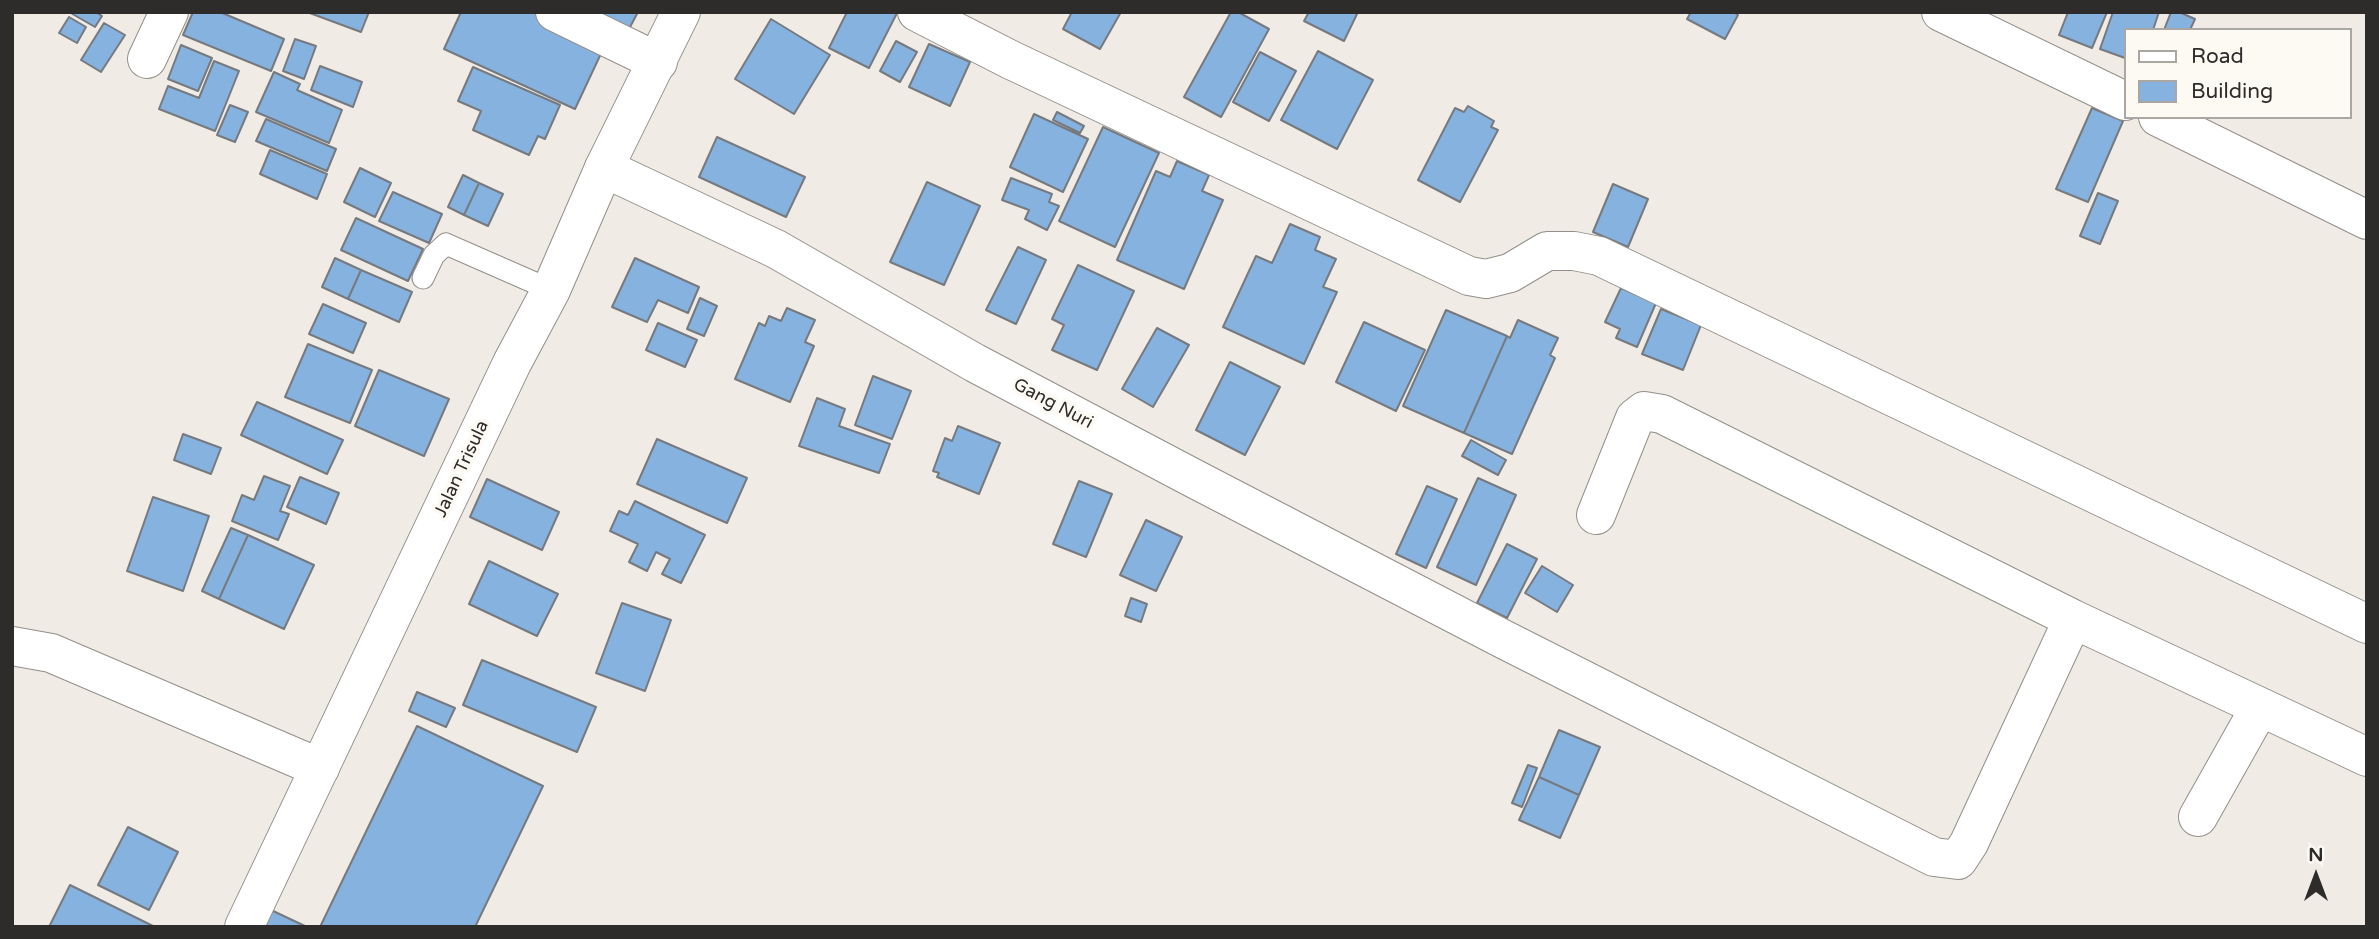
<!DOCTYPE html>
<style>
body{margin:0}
#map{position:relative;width:2379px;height:939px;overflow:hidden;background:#f0ebe5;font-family:"Varela Round",sans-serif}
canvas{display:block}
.frame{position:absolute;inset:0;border:14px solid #2e2c2a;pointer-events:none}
.legend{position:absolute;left:2124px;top:28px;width:228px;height:91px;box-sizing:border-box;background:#fdf9f3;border:2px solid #aaa7a3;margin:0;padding:9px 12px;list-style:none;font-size:21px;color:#2e2c2a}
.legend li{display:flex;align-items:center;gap:14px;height:35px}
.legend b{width:35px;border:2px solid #aaa7a3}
.north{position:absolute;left:2281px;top:841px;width:70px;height:70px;-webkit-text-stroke:5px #fdf9f3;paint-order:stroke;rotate:0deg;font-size:19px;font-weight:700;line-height:28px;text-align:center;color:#2e2c2a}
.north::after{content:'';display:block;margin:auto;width:24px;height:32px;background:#2e2c2a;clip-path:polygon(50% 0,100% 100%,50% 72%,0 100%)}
</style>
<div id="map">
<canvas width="2379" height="939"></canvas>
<div class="frame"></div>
<ul class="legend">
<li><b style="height:9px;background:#fff"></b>Road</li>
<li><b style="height:19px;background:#86b2df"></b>Building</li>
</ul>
<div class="north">N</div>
</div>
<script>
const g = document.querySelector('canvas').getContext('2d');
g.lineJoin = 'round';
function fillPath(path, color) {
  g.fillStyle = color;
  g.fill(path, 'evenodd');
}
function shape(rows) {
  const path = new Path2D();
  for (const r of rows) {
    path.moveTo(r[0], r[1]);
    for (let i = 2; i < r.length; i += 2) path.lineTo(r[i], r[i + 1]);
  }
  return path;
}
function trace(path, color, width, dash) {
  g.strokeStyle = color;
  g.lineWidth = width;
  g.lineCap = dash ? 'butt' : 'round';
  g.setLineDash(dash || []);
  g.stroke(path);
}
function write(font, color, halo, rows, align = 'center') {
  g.font = font + ' "Varela Round",sans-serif';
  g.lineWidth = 7;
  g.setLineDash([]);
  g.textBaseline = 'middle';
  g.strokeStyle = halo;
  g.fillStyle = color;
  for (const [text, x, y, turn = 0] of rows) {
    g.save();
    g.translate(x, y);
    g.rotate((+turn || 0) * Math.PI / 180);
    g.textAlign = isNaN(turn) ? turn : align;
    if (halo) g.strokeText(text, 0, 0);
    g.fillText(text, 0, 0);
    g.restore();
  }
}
const building = shape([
 [69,12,96,12,102,16,95,27,69,12],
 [193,12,220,12,284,39,271,71,183,35,193,12],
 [307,12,369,12,361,32,307,12],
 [461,12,533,12,605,45,575,109,444,49,461,12],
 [594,12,638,12,629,29,594,12],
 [847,12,897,13,869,68,829,48,847,12],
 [1072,12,1121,12,1100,49,1063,29,1072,12],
 [1231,12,1238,12,1269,29,1221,117,1184,97,1231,12],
 [1309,12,1353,12,1357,14,1344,41,1304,21,1309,12],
 [1691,12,1733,12,1738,15,1725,39,1687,19,1691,12],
 [2068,12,2107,12,2092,48,2059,35,2068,12],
 [2113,12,2159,12,2153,30,2125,30,2125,58,2100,49,2113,12],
 [2171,12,2179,12,2195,19,2190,30,2164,30,2171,12],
 [69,17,86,27,77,43,59,33,69,17],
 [771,19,830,55,794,114,735,79,771,19],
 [104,23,125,35,101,72,81,60,104,23],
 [295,39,316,46,304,79,283,71,295,39],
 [896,41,917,52,900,82,880,71,896,41],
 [929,44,970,62,950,106,909,87,929,44],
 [181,45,212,58,198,91,168,79,181,45],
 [1318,51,1373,80,1337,149,1281,120,1318,51],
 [1260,52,1296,71,1269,121,1233,102,1260,52],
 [214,61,239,71,215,131,159,109,168,86,199,98,214,61],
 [320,66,362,82,353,107,311,90,320,66],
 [473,67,560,105,545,139,538,136,529,155,473,130,481,111,458,101,473,67],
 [274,72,300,84,297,90,342,110,329,143,256,112,274,72],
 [230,105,248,112,235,142,217,135,230,105],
 [1468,106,1494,121,1491,127,1498,130,1460,202,1418,180,1455,108,1464,112,1468,106],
 [2092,108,2123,121,2088,202,2056,189,2092,108],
 [1057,112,1084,126,1080,133,1053,120,1057,112],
 [1034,114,1088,139,1063,192,1010,167,1034,114],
 [266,119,336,149,327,171,256,141,266,119],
 [1103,127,1159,153,1115,247,1059,221,1103,127],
 [717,137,805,177,786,217,699,177,717,137],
 [270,150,327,174,317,199,260,174,270,150],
 [1177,161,1209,175,1202,191,1223,200,1184,289,1117,260,1156,171,1170,177,1177,161],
 [360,168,391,183,375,217,344,202,360,168],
 [463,175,479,183,464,215,448,207,463,175],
 [1011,178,1052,194,1049,202,1059,206,1047,230,1025,219,1029,210,1002,200,1011,178],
 [927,182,980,206,944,285,890,262,927,182],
 [479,183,503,194,488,226,464,215,479,183],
 [1613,184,1648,199,1628,247,1593,232,1613,184],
 [393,192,442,214,429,243,379,221,393,192],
 [2098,193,2118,201,2100,244,2080,236,2098,193],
 [356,218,423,249,408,281,341,250,356,218],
 [1290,224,1320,237,1315,250,1336,259,1323,287,1337,292,1304,364,1223,327,1256,256,1272,263,1290,224],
 [1018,247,1046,260,1016,324,986,310,1018,247],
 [335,258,361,270,348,299,322,287,335,258],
 [635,258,699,287,688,313,658,300,647,322,612,307,635,258],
 [1078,265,1134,291,1097,370,1052,350,1064,325,1052,319,1078,265],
 [361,270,412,292,399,322,348,299,361,270],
 [1621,288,1656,303,1637,347,1616,338,1620,329,1605,322,1621,288],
 [700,298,717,306,704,336,687,329,700,298],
 [323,304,366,323,353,353,309,334,323,304],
 [787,308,815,320,805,342,814,346,790,402,735,379,759,323,765,326,769,316,781,321,787,308],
 [1661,309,1701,325,1683,370,1642,354,1661,309],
 [1446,310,1507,336,1464,433,1403,406,1446,310],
 [1518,320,1558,338,1550,355,1555,358,1512,454,1464,433,1507,336,1510,338,1518,320],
 [1364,322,1425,350,1396,411,1336,382,1364,322],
 [658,323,697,340,685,367,646,350,658,323],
 [1157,328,1189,345,1153,407,1122,389,1157,328],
 [308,344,372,370,350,423,285,397,308,344],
 [1230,362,1280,387,1245,455,1196,430,1230,362],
 [379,370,449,399,424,456,355,426,379,370],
 [873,376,911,391,892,439,855,425,873,376],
 [817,398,845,409,839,426,890,444,879,473,799,446,817,398],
 [257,402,343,440,327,474,241,435,257,402],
 [958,426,1000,443,979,494,937,477,939,473,933,471,945,438,952,441,958,426],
 [183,434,221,448,211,474,174,460,183,434],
 [657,439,747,478,727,523,637,484,657,439],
 [1471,440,1506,460,1498,475,1462,456,1471,440],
 [264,476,290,486,280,511,289,514,278,540,232,521,242,495,254,500,264,476],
 [300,477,339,493,326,524,287,507,300,477],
 [1478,478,1516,495,1476,585,1437,567,1478,478],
 [487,479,559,512,542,550,470,517,487,479],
 [1079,481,1112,494,1086,557,1053,544,1079,481],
 [1427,486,1457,499,1426,568,1396,554,1427,486],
 [153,497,209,516,183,591,127,571,153,497],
 [635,501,705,535,681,583,662,574,670,559,656,552,647,571,629,562,638,544,610,531,619,511,628,515,635,501],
 [1146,520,1182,537,1156,591,1120,575,1146,520],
 [231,528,248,535,219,599,202,591,231,528],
 [248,535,314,565,284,629,219,599,248,535],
 [1507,544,1537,559,1507,618,1477,603,1507,544],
 [489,561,558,594,537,636,469,604,489,561],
 [1542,566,1573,585,1557,612,1525,593,1542,566],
 [1131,598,1147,604,1141,622,1125,616,1131,598],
 [622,603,671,620,645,691,596,673,622,603],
 [482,660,596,707,577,752,463,705,482,660],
 [417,692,455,708,446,727,409,711,417,692],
 [417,726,543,786,475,927,320,927,417,726],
 [1559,730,1600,747,1579,795,1539,777,1559,730],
 [1528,765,1537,768,1522,807,1512,803,1528,765],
 [1539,777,1579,795,1560,838,1519,820,1539,777],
 [128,827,178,852,149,910,98,885,128,827],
 [70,885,155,927,49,927,70,885],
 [271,910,307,927,264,927,271,910]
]);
fillPath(building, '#86b2df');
trace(building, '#767a7f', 2);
const service = shape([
 [423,278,434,255,446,244,551,290]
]);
const minor = shape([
 [555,12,658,62],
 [917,12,1011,60,1469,276,1486,279,1510,273,1547,251,1574,251,1599,256,2367,624],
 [1941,12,2125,101],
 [147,59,169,12],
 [2158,117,2367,220],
 [604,168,776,249,975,363,1193,478,1503,639,1934,857,1958,860,1969,843,2073,619],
 [1596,515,1635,418,1644,411,1662,414,2073,619,2367,757],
 [12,646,51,653,320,768],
 [2198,817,2260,707]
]);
const tertiary = shape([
 [244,927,512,363,551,290,604,168,681,12]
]);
trace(service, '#938f8a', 23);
trace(minor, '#938f8a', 40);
trace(tertiary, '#938f8a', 40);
trace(service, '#fff', 21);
trace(minor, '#fff', 38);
trace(tertiary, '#fff', 38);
write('18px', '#2e2c2a', '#fdf9f3', [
 ["Gang Nuri",1053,404,28],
 ["Jalan Trisula",462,469,-65]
]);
</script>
